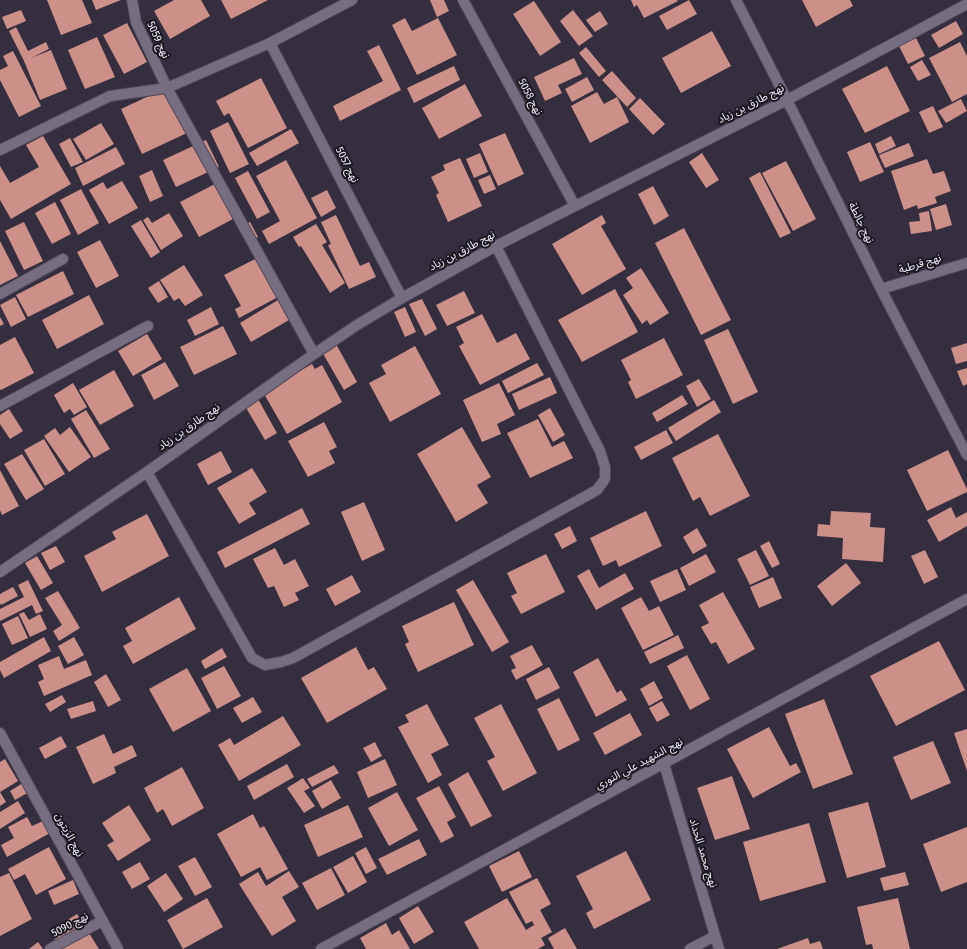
<!DOCTYPE html>
<meta charset="utf-8">
<style>
body{margin:0}
canvas{display:block;background:#352e3e}
</style>
<canvas width="967" height="949"></canvas>
<script>
const g = document.querySelector('canvas').getContext('2d');
g.lineJoin = 'round';
function fillPath(path, color) {
  g.fillStyle = color;
  g.fill(path, 'evenodd');
}
function shape(rows) {
  const path = new Path2D();
  for (const r of rows) {
    path.moveTo(r[0], r[1]);
    for (let i = 2; i < r.length; i += 2) path.lineTo(r[i], r[i + 1]);
  }
  return path;
}
function trace(path, color, width, dash) {
  g.strokeStyle = color;
  g.lineWidth = width;
  g.lineCap = dash ? 'butt' : 'round';
  g.setLineDash(dash || []);
  g.stroke(path);
}
function write(font, color, halo, rows, align = 'center') {
  g.font = font + ' "Fira Sans Condensed","Noto Sans Arabic",sans-serif';
  g.lineWidth = 4;
  g.setLineDash([]);
  g.textBaseline = 'middle';
  g.strokeStyle = halo;
  g.fillStyle = color;
  for (const [text, x, y, turn = 0] of rows) {
    g.save();
    g.translate(x, y);
    g.rotate((+turn || 0) * Math.PI / 180);
    g.textAlign = isNaN(turn) ? turn : align;
    if (halo) g.strokeText(text, 0, 0);
    g.fillText(text, 0, 0);
    g.restore();
  }
}
fillPath(shape([
 [47,0,82,0,92,23,61,35],
 [92,0,121,0,96,10],
 [174,0,201,0,210,16,170,39,154,11],
 [221,0,268,0,231,19],
 [430,0,444,0,449,11,437,17],
 [631,0,677,0,678,1,644,18,637,5,634,7],
 [689,0,697,14,667,30,659,16],
 [802,0,850,0,853,6,816,27],
 [534,1,561,42,540,56,513,14],
 [21,10,26,21,7,29,2,17],
 [573,10,593,36,579,46,560,21],
 [600,11,608,24,595,32,586,20],
 [405,18,412,31,438,18,457,55,417,75,392,25],
 [956,21,963,34,939,48,931,35],
 [127,23,147,62,124,74,103,35],
 [16,27,28,51,46,42,49,49,31,58,51,50,67,89,40,100,24,61,9,31],
 [712,31,731,66,681,93,662,58],
 [97,37,115,77,85,89,68,50],
 [916,38,925,56,908,64,899,46],
 [960,42,967,56,967,94,952,102,929,58],
 [379,45,401,90,340,121,333,106,383,81,367,51],
 [586,47,606,71,599,77,579,53],
 [13,51,41,106,19,117,0,80,0,70,8,66,3,56],
 [574,58,582,74,558,85,562,93,545,101,534,77],
 [922,60,931,75,918,81,910,67],
 [454,66,460,80,414,103,407,88],
 [887,66,910,111,865,133,842,89],
 [612,71,636,98,627,107,602,80],
 [587,77,594,90,572,102,565,89],
 [261,78,287,128,248,148,229,113,224,116,216,101],
 [465,84,482,116,439,139,422,108],
 [166,88,187,133,142,154,121,109],
 [597,92,604,104,617,97,629,122,590,143,571,106],
 [640,98,665,124,653,135,629,109],
 [961,99,967,111,946,123,938,111],
 [933,106,943,127,929,133,919,112],
 [228,122,249,164,230,173,210,131],
 [101,123,114,144,86,160,73,139],
 [291,129,299,143,257,166,249,153],
 [505,133,524,174,498,186,479,144],
 [43,136,71,184,11,219,0,200,0,166,10,183,39,167,26,145],
 [891,136,896,146,879,154,875,144],
 [70,138,83,162,71,167,59,144],
 [206,140,219,167,176,187,163,160],
 [870,142,884,172,860,182,847,152],
 [909,143,914,156,885,168,879,155],
 [116,147,125,164,83,186,75,168],
 [480,153,488,172,474,178,466,159],
 [702,153,719,180,706,188,689,162],
 [460,158,482,206,448,222,436,195,439,193,431,177,445,170,443,165],
 [927,159,933,174,944,171,951,191,935,197,937,203,918,209,917,205,904,210,891,171],
 [286,160,317,218,269,244,262,231,280,221,256,176],
 [786,161,816,219,793,231,762,173],
 [152,170,163,196,150,202,139,176],
 [248,171,270,212,257,219,235,178],
 [760,172,791,233,780,238,749,178],
 [490,175,496,189,484,194,478,180],
 [122,181,138,208,109,224,89,190,103,182,107,189],
 [215,184,233,219,199,237,180,202],
 [653,186,669,216,654,225,638,194],
 [81,189,99,223,78,235,60,200],
 [327,190,336,208,321,217,311,198],
 [55,202,71,234,52,244,35,213],
 [946,204,952,225,936,230,930,209],
 [929,211,932,231,911,234,909,222,920,221,919,213],
 [169,213,183,236,161,250,143,220,148,217,152,223],
 [336,215,360,266,369,262,376,277,349,289,328,245,331,244,321,222],
 [602,215,606,223,601,226,626,269,582,295,552,244],
 [141,220,160,252,151,258,131,226],
 [24,222,43,261,24,270,5,231],
 [250,222,258,237,246,243,238,228],
 [316,224,327,242,322,245,345,283,330,293,301,246,299,247,293,237],
 [684,228,731,320,701,335,655,243],
 [100,240,119,276,96,288,77,252],
 [0,241,18,276,0,285],
 [257,258,278,297,239,318,235,309,241,306,224,275],
 [184,265,203,295,185,306,179,298,174,301,160,280],
 [641,268,669,313,650,325,647,320,642,324,623,295,633,288,626,278],
 [63,271,74,294,28,317,16,295],
 [159,281,168,297,158,303,148,288],
 [615,289,638,332,582,362,558,320],
 [464,291,475,313,447,326,436,305],
 [89,295,104,324,57,349,42,320],
 [15,297,26,319,11,327,0,305],
 [422,299,437,329,425,336,409,304],
 [278,300,289,320,251,342,240,323],
 [211,307,219,324,195,336,187,320],
 [405,307,416,332,405,337,394,312],
 [482,314,497,343,516,333,530,359,480,385,459,346,464,343,456,327],
 [0,317,4,324,0,326],
 [223,326,237,354,194,375,180,347],
 [728,329,758,392,733,404,704,340],
 [147,334,162,359,133,376,118,351],
 [15,337,34,373,1,390,0,389,0,345],
 [664,338,683,375,636,399,628,382,631,380,621,360],
 [967,343,967,361,956,364,951,348],
 [336,344,357,382,344,390,322,352],
 [415,346,441,394,390,422,369,383,386,374,381,365],
 [165,362,179,386,154,400,141,375],
 [537,363,544,375,508,393,502,381],
 [312,364,315,369,322,365,342,402,287,434,263,392],
 [967,368,967,384,963,386,957,371],
 [114,370,134,406,100,425,79,390],
 [550,377,557,393,519,410,512,394],
 [699,379,711,399,697,407,686,386],
 [73,383,87,407,74,415,70,409,64,413,54,395],
 [499,383,515,415,497,424,501,434,482,442,463,400],
 [682,395,688,404,657,422,652,413],
 [258,399,277,433,265,440,245,406],
 [714,400,721,412,676,441,668,428],
 [550,408,565,435,553,442,538,415],
 [9,409,23,431,10,439,0,424,0,415],
 [86,410,110,449,94,458,71,419],
 [538,419,552,447,564,441,573,458,530,478,507,433],
 [324,422,337,447,329,451,335,463,308,477,288,441],
 [70,427,91,457,69,472,44,436,55,428,60,435],
 [462,427,491,477,477,485,488,503,456,522,417,454],
 [666,430,673,443,641,460,634,447],
 [718,434,750,496,710,516,700,497,693,501,672,458],
 [44,439,65,474,45,486,24,450],
 [948,450,967,489,967,492,927,511,907,470],
 [221,451,232,472,208,485,197,464],
 [22,454,44,489,26,500,4,464],
 [252,468,267,492,249,503,256,514,239,524,217,488],
 [0,470,19,506,2,515,0,510],
 [364,502,385,550,362,561,341,512],
 [951,507,956,518,967,512,967,526,939,542,927,520],
 [302,508,310,524,225,568,217,552],
 [646,511,662,546,619,567,616,560,603,566,590,538],
 [831,511,871,513,870,527,885,528,883,562,842,559,843,538,817,536,818,524,830,525],
 [147,514,169,556,102,592,84,556,116,539,112,532],
 [570,526,577,541,562,549,554,534],
 [697,528,707,546,693,554,683,537],
 [769,541,780,564,772,568,760,546],
 [56,546,65,562,50,570,41,553],
 [275,548,284,565,295,559,309,586,295,593,299,600,284,607,274,586,268,588,253,559],
 [756,550,769,576,750,585,737,559],
 [925,550,938,577,924,584,911,556],
 [546,554,565,592,521,614,511,596,517,593,507,573],
 [706,554,716,572,689,586,680,568],
 [37,556,53,583,41,590,25,563],
 [846,563,861,583,832,606,817,586],
 [589,569,599,588,625,573,634,589,596,610,577,576],
 [677,569,686,590,660,602,650,581],
 [352,575,361,592,335,606,326,589],
 [773,577,782,598,759,608,750,587],
 [28,580,43,611,36,614,32,605,0,621,0,609,24,597,18,585],
 [473,580,509,642,492,652,456,590],
 [13,587,18,596,1,605,0,603,0,594],
 [58,591,80,628,59,641,53,631,62,625,45,598],
 [723,592,755,649,728,664,716,642,711,644,701,627,709,623,699,605],
 [179,597,196,629,133,664,123,646,132,641,125,628],
 [641,597,649,611,659,606,674,635,643,650,621,608],
 [454,602,474,645,418,672,405,644,409,642,402,626],
 [24,612,29,620,40,614,47,629,30,637,19,614],
 [18,616,28,638,12,645,2,624],
 [678,635,684,648,650,664,644,652],
 [44,637,51,651,4,678,0,670,0,662],
 [74,637,84,655,68,664,58,646],
 [939,641,965,690,896,726,870,676],
 [532,645,543,665,516,680,511,670,516,668,510,656],
 [356,647,368,670,374,667,387,689,327,723,301,678],
 [222,648,227,657,205,669,201,661],
 [687,655,710,699,690,710,667,666],
 [59,656,64,669,86,660,92,675,44,696,38,682,44,679,38,665],
 [598,658,617,693,621,690,627,700,596,717,573,672],
 [224,666,241,696,217,709,201,678],
 [549,667,560,688,536,700,526,679],
 [187,668,211,711,173,732,149,689],
 [106,674,121,700,108,707,94,682],
 [654,681,663,698,649,706,640,689],
 [62,695,66,702,50,712,45,704],
 [253,697,262,712,242,723,233,708],
 [559,698,580,740,558,751,537,709],
 [824,699,853,774,813,789,785,714],
 [93,701,96,711,71,719,67,709],
 [662,701,670,715,657,722,649,708],
 [427,704,449,745,431,754,442,775,428,783,398,727,409,722,405,715],
 [501,704,537,773,503,791,487,761,495,757,474,718],
 [630,713,642,735,605,755,593,733],
 [283,716,301,745,239,781,218,745,230,738,234,745],
 [769,727,790,766,796,763,801,772,753,798,727,749],
 [967,729,967,771,954,733],
 [104,734,113,754,132,745,137,756,114,767,116,773,93,784,76,747],
 [61,736,67,747,45,759,39,748],
 [933,741,951,783,911,800,893,757],
 [375,742,382,756,371,762,363,748],
 [5,759,18,781,0,792,0,762],
 [385,759,397,785,368,798,357,772],
 [287,764,294,777,254,800,247,786],
 [334,765,339,773,312,787,307,779],
 [182,767,204,808,172,826,163,809,157,813,144,788],
 [468,772,492,816,471,827,448,784],
 [732,776,750,829,715,840,697,788],
 [303,778,310,788,304,791,315,806,304,813,287,788],
 [331,780,341,798,322,809,312,791],
 [23,783,29,792,15,800,10,791],
 [439,786,456,817,447,822,454,836,441,843,416,798],
 [0,792,6,802,0,806],
 [397,792,418,830,389,846,368,808],
 [18,801,25,813,0,829,0,812],
 [868,802,886,867,847,878,828,813],
 [129,805,151,840,118,861,107,845,114,841,102,823],
 [348,805,363,837,318,857,304,825],
 [253,814,260,828,264,826,288,869,267,880,260,867,241,877,217,834],
 [27,817,32,826,43,821,50,833,7,857,1,845,14,838,8,827],
 [809,823,826,882,760,901,743,842],
 [967,827,967,882,941,892,923,844],
 [419,839,427,855,387,875,378,859],
 [49,847,66,879,36,895,25,874,14,880,8,869],
 [366,847,377,868,366,874,355,853],
 [519,851,532,877,502,892,489,866],
 [626,851,651,900,594,929,586,913,593,909,576,876],
 [353,856,367,882,348,893,333,867],
 [195,857,212,887,195,896,178,866],
 [140,862,150,879,132,889,122,872],
 [331,868,345,895,317,910,302,883],
 [289,871,299,887,282,897,296,921,272,936,239,884,258,872,266,886],
 [905,872,909,885,884,891,880,878],
 [9,873,32,919,0,936,0,877],
 [166,873,183,899,164,912,147,886],
 [537,878,551,904,540,910,552,932,541,938,532,921,526,924,509,892],
 [73,880,79,894,54,905,48,891],
 [207,898,223,927,183,949,167,920],
 [507,898,526,930,534,925,545,945,538,949,479,949,464,922],
 [898,898,910,949,873,949,872,944,866,945,857,907],
 [418,906,434,932,414,944,399,918],
 [77,914,99,949,61,949,50,931],
 [386,923,392,935,399,930,410,949,366,949,360,938],
 [565,928,577,949,554,949,548,938],
 [808,938,810,944,820,941,823,949,777,949],
 [38,942,43,949,29,949]
]), '#cd9089');
const street = shape([
 [132,0,136,22,167,88,314,354],
 [463,0,575,206],
 [736,0,787,100,881,289,967,455],
 [270,43,402,298],
 [0,150,110,96,167,88,270,43,352,0],
 [881,289,967,263],
 [0,294,63,259],
 [0,406,148,326],
 [147,472,252,658,265,665,281,662,293,658,597,490,605,479,605,467,600,451,496,246],
 [0,572,147,472,314,354,357,325,402,298,496,246,575,206,787,100,967,4],
 [0,733,118,949],
 [664,764,719,949],
 [50,949,102,921],
 [321,949,967,599],
 [690,949,715,936]
]);
trace(street, '#504958', 12);
trace(street, '#766d81', 10);
write('11px', '#f1ecf8', '#1b181f', [
 ["نهج 5059",158,40,65],
 ["نهج 5058",530,97,62],
 ["نهج طارق بن زياد",751,104,-27],
 ["نهج 5057",347,165,63],
 ["نهج جالطة",861,223,64],
 ["نهج طارق بن زياد",462,251,-28],
 ["نهج قرطبة",920,264,-17],
 ["نهج طارق بن زياد",189,427,-35],
 ["نهج الشهيد علي النوري",639,764,-28],
 ["نهج الزيتون",69,835,62],
 ["نهج محمد الحداد",703,853,73],
 ["نهج 5090",70,925,-28]
]);
</script>
